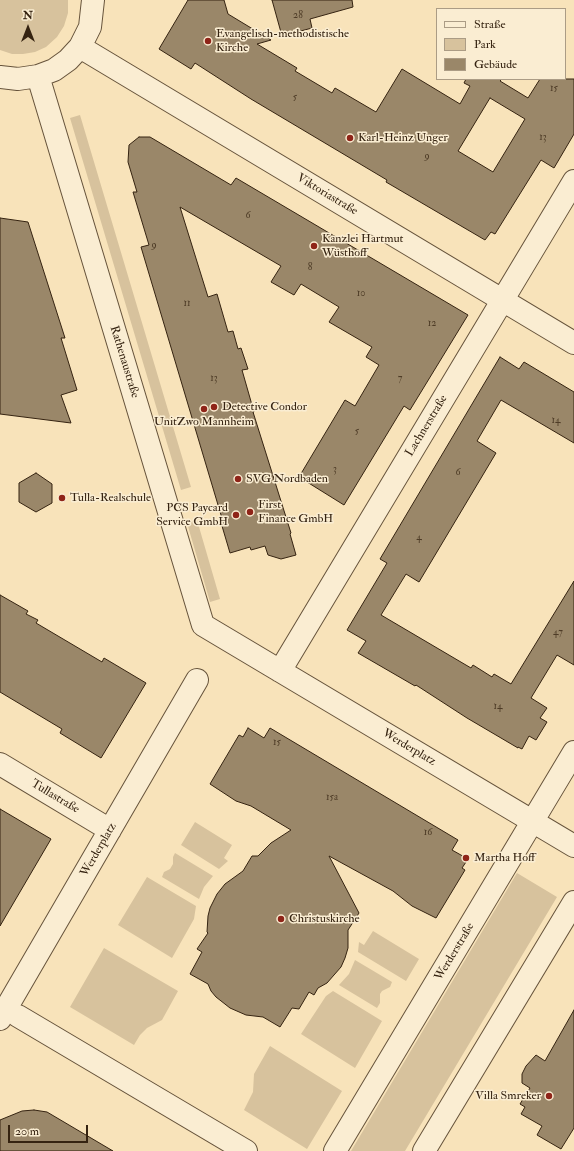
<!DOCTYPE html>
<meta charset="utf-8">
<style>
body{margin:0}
#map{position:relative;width:574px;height:1151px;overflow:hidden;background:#f8e3ba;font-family:"IM FELL Double Pica",serif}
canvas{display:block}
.legend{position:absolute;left:436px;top:8px;width:130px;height:72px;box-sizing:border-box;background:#faedd2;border:1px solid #ab9c85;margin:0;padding:5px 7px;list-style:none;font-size:12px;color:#352311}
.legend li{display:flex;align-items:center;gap:8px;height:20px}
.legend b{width:20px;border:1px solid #ab9c85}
.north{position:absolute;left:8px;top:8px;width:40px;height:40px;-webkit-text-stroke:3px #faedd2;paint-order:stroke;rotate:0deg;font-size:11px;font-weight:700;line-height:16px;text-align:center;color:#352311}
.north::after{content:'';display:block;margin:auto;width:14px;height:18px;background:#352311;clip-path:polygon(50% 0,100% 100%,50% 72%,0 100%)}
.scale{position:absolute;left:8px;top:1125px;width:80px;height:18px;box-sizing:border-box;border:2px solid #352311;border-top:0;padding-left:5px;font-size:12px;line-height:14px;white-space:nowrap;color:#352311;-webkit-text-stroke:3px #faedd2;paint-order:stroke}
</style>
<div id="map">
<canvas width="574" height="1151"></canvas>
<ul class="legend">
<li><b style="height:5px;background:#faedd2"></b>Straße</li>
<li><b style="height:11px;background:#d7c29d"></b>Park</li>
<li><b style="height:11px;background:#9a8769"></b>Gebäude</li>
</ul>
<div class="north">N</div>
<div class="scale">20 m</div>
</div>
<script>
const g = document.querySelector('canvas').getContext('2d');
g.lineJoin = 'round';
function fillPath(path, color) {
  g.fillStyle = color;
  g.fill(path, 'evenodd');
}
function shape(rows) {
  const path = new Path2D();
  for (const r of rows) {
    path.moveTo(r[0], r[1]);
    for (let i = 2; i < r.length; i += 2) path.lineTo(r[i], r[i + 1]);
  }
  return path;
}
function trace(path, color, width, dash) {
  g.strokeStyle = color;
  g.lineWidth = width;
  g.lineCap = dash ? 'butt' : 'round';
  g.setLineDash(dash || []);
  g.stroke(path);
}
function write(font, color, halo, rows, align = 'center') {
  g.font = font + ' "IM FELL Double Pica",serif';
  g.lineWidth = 3;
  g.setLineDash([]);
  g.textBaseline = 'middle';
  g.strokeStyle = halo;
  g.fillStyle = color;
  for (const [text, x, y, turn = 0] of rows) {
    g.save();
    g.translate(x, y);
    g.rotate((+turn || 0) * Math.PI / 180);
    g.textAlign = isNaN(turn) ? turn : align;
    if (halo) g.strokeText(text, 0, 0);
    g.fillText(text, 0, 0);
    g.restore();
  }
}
fillPath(shape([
 [0,0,68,0,68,13,64,26,57,37,46,47,35,52,23,54,12,54,0,50],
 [80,115,191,487,181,490,70,118],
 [197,520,220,599,210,602,187,523],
 [195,822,232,845,224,858,228,861,219,869,181,845],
 [175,853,213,876,204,887,199,899,162,877,164,872,170,869,173,864,173,857],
 [517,873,557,897,405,1151,351,1151],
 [147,877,196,906,194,919,172,958,118,925],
 [373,931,419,959,406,981,358,952,359,942,364,945],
 [104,948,178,991,162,1020,147,1028,140,1035,134,1045,70,1007],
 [355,960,392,982,390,987,382,991,380,994,380,1003,377,1008,339,985,349,974],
 [333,991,382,1021,355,1068,301,1034,326,996],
 [270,1046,342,1091,307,1149,244,1110,253,1092,254,1074]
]), '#d7c29d');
const building = shape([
 [188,0,224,0,228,14,271,40,257,44,297,68,295,71,332,93,335,88,376,112,402,69,460,104,470,86,464,83,466,79,502,79,500,81,528,98,540,79,574,79,574,134,554,168,541,160,495,234,491,232,485,240,386,182,387,180,251,99,195,63,191,69,159,49,188,0],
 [490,98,525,119,493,172,458,151,490,98],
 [272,0,352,0,353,7,310,19,312,28,282,36,272,0],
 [139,137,150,137,231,185,236,178,468,315,410,410,404,406,344,505,299,477,345,400,355,406,379,365,366,357,372,347,329,322,339,307,301,284,294,295,271,282,281,266,180,207,208,297,217,294,228,332,233,331,238,349,241,348,248,369,242,370,254,412,253,412,291,533,290,534,296,555,281,559,268,555,265,546,251,550,250,547,230,553,222,526,224,525,141,247,149,245,133,192,137,192,128,162,129,145,139,137],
 [0,218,28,222,65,338,61,338,77,390,61,395,71,423,0,414,0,218],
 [500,357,519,369,524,362,574,392,574,443,501,400,477,441,496,453,419,582,406,574,381,615,471,668,473,665,492,677,494,674,511,684,574,581,574,665,557,655,531,698,547,708,540,718,547,722,536,740,529,736,522,749,518,747,518,748,467,718,416,685,415,686,358,653,366,641,347,630,387,563,380,559,500,357],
 [36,473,52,484,52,503,36,512,19,502,19,483,36,473],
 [0,595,28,611,26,614,38,620,36,623,102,662,104,658,146,683,101,758,60,733,62,729,0,692,0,595],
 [248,728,264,738,270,728,458,840,452,850,468,859,462,868,465,870,436,918,412,906,393,891,329,856,359,913,348,930,348,948,345,958,341,967,327,983,318,988,314,995,309,992,299,1009,292,1008,280,1027,263,1017,246,1015,230,1008,216,997,211,991,208,984,190,974,202,952,197,949,208,933,207,932,208,916,210,908,217,894,225,884,243,871,252,856,258,856,271,843,291,830,251,806,236,801,210,784,239,735,243,737,248,728],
 [0,809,51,839,0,926,0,809],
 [574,1010,574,1128,561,1149,537,1135,542,1126,521,1114,525,1107,520,1104,530,1088,522,1083,522,1074,526,1066,536,1055,545,1061,574,1010],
 [34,1110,47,1112,113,1151,0,1151,0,1120,22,1111,34,1110]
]);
fillPath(building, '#9a8769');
trace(building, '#352311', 1);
const minor = shape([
 [80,47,574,343],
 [38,76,203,625,574,846],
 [0,77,18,79,38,76,54,70,68,60,80,47,90,27,93,0],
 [280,671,574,181],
 [0,764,110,830],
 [18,1016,246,1151],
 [0,1019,197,680],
 [335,1151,574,752],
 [424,1151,574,902]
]);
trace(minor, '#66533b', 24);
trace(minor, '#faedd2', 22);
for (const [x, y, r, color] of [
 [208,41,4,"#8f2418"],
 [350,138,4,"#8f2418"],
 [314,246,4,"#8f2418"],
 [214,407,4,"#8f2418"],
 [204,409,4,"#8f2418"],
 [238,479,4,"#8f2418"],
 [62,498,4,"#8f2418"],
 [250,512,4,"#8f2418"],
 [236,515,4,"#8f2418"],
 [466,858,4,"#8f2418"],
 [281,919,4,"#8f2418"],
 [549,1096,4,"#8f2418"]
]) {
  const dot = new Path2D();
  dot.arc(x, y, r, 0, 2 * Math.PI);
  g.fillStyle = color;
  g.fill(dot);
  trace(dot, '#faedd2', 1.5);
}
write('10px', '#4e3c27', null, [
 ["28",298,16],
 ["15",554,89],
 ["5",295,98],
 ["13",543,138],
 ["9",427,157],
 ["6",248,216],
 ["9",154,246],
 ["8",310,268],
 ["10",361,294],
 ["11",187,304],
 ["12",432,324],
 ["13",214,379],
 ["7",400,379],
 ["14",556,421],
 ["5",357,432],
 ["3",335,470],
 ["6",458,473],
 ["4",419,538],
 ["47",558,633],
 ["14",498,707],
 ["15",277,743],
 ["15a",332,798],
 ["16",428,833]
]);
write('12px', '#352311', '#faedd2', [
 ["Evangelisch-methodistische",216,34],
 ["Kirche",216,48],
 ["Karl-Heinz Unger",358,138],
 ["Kanzlei Hartmut",322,239],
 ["Wüsthoff",322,253],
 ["Detective Condor",222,407],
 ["UnitZwo Mannheim",204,422,"center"],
 ["SVG Nordbaden",246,479],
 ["Tulla-Realschule",70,498],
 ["First",258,505],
 ["Finance GmbH",258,519],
 ["PCS Paycard",228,508,"right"],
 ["Service GmbH",228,522,"right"],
 ["Martha Hoff",474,858],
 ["Christuskirche",289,919],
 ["Villa Smreker",541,1096,"right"]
], 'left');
write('12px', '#352311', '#faedd2', [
 ["Viktoriastraße",327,195,31],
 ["Rathenaustraße",124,362,73],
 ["Lachnerstraße",427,426,-59],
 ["Werderplatz",409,748,31],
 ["Tullastraße",55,797,31],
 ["Werderplatz",99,850,-60],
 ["Werderstraße",455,952,-59]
]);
</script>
